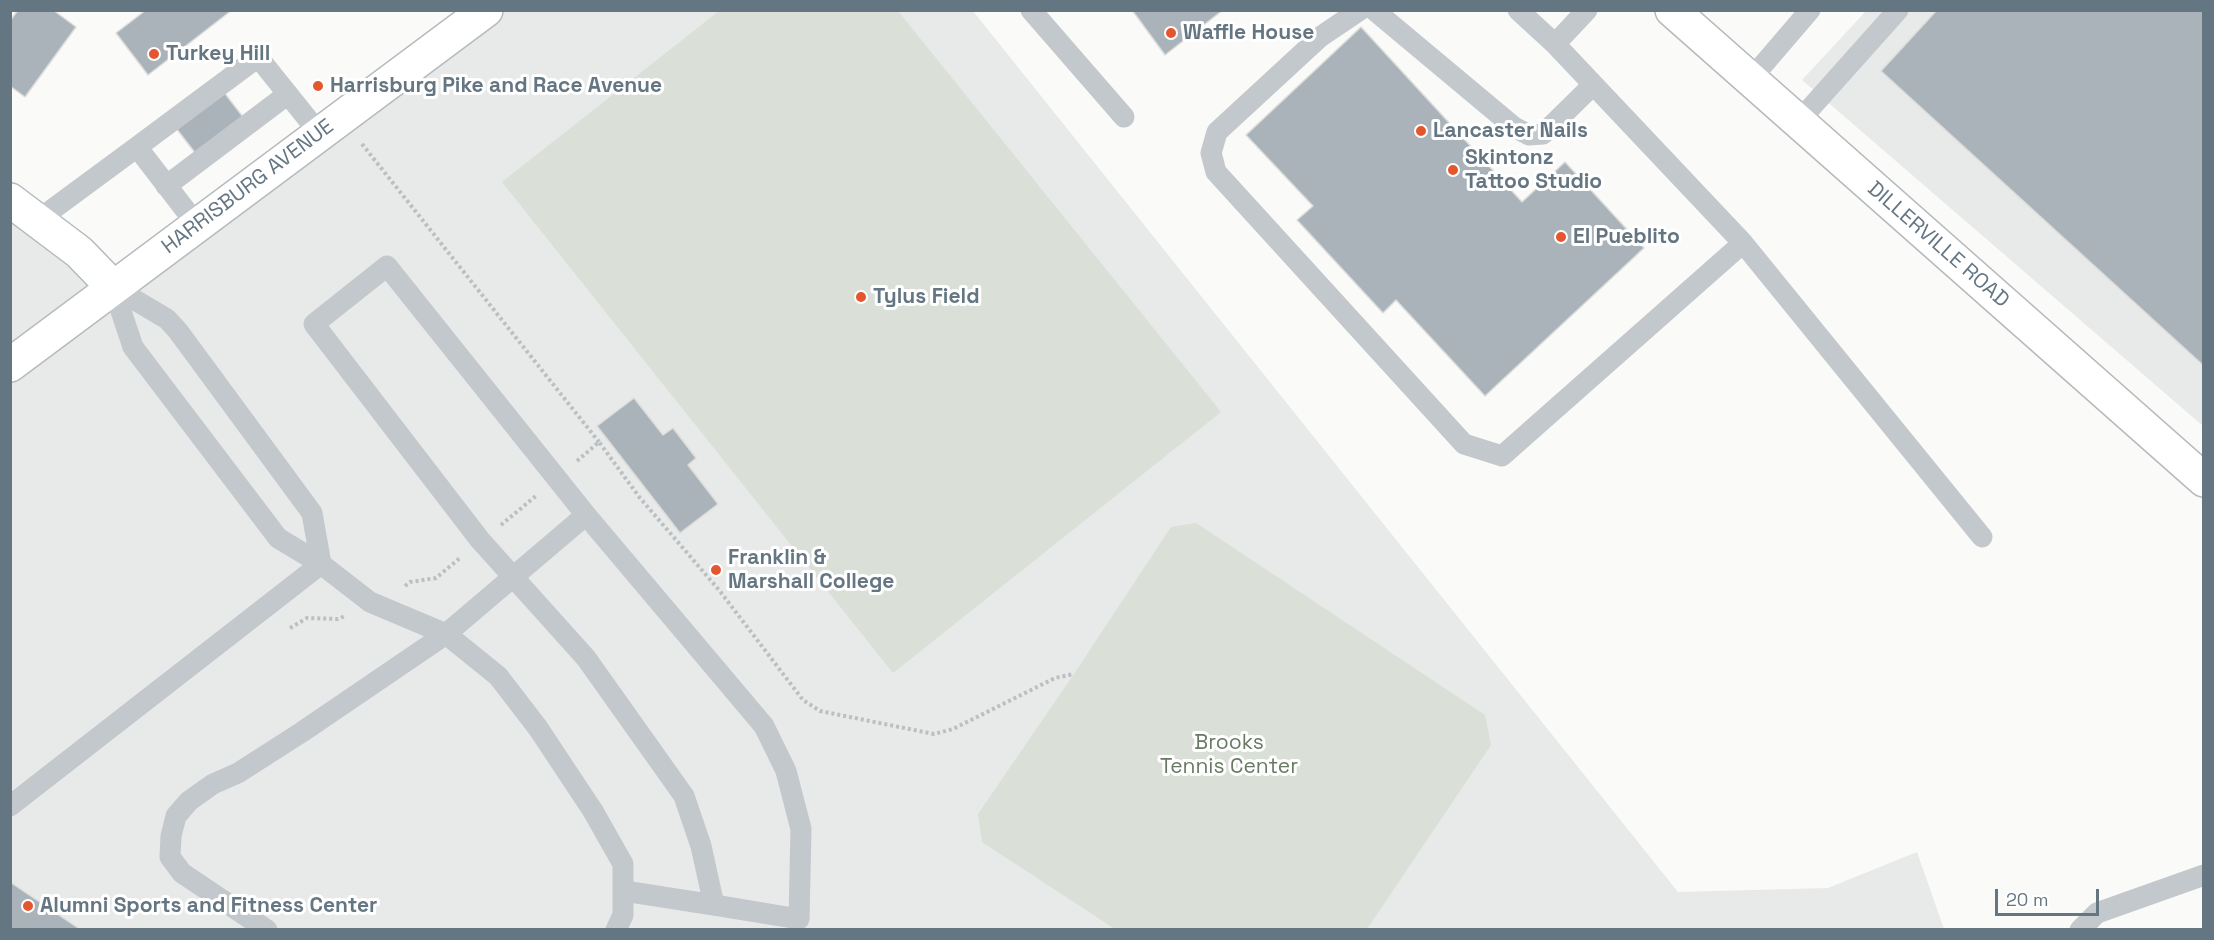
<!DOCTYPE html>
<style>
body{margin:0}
#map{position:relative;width:2214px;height:940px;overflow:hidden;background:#fafaf8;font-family:"Space Grotesk",sans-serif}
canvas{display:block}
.frame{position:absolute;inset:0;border:12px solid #657683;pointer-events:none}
.scale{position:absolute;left:1995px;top:889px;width:104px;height:27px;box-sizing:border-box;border:3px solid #657683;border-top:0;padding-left:8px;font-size:18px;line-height:21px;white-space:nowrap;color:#657683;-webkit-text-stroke:4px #fff;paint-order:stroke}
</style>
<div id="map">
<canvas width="2214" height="940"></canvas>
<div class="frame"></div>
<div class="scale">20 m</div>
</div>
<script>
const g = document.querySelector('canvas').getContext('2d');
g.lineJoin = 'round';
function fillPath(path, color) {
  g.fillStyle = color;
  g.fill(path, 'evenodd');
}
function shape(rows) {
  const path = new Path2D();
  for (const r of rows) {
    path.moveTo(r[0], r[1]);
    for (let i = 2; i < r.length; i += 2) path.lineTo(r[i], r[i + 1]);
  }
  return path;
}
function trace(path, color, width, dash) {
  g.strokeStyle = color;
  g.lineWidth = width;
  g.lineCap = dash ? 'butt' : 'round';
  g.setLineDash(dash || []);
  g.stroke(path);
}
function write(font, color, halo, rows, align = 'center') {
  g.font = font + ' "Space Grotesk",sans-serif';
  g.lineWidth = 6;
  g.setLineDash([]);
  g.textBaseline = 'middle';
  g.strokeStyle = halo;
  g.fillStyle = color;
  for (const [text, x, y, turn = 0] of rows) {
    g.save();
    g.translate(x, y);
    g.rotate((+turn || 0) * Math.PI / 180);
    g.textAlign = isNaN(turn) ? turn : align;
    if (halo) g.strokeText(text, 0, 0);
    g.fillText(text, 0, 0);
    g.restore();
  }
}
fillPath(shape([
 [486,11,973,11,1678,892,1828,888,1917,852,1944,929,11,929,10,200,113,287],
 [1866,11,2203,11,2203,426,1802,80]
]), '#e8e9e9');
fillPath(shape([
 [719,11,898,11,1221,412,893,673,502,182],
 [1196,523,1485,715,1491,745,1367,929,1115,929,982,842,978,814,1074,674,1171,527]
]), '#dadfd7');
const building = shape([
 [18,10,53,10,76,27,25,97,10,86,10,21,18,10],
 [146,10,232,10,148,75,116,33,146,10],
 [1132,10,1223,10,1165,55,1132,10],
 [1937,10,2204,10,2204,366,1881,71,1937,10],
 [1361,27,1522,202,1565,162,1644,248,1485,396,1396,300,1383,313,1297,220,1313,206,1246,135,1361,27],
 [223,91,243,117,196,154,176,128,223,91],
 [634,398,663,435,673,428,696,458,688,465,718,504,680,533,597,426,634,398],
 [10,882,81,930,10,930,10,882]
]);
fillPath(building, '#aab3b9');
trace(building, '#dcdcda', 1.5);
const secondary = shape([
 [10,200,79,252,113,287]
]);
const primary = shape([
 [1672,10,2204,480],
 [10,365,486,10]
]);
trace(secondary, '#b3babf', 36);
trace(primary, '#b5babe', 36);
trace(shape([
 [362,144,599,442],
 [577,461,599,442,640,498,719,590,803,700,820,711,934,734,953,729,1055,678,1074,674],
 [501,525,537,495],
 [405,586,410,582,436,578,460,558],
 [290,628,307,618,338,619,345,616]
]), '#bbbfc2', 4, [3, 3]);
trace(shape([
 [1031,10,1124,117],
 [1360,10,1320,37,1217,132,1211,153,1216,172,1464,444,1502,456,1743,243,1555,44,1518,10],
 [1374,10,1514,127,1529,135,1543,134,1593,85],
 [1555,44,1587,10],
 [1750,80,1810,10],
 [1798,122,1898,10],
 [166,186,288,94],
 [38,220,137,147],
 [197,225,137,147,258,57,319,133],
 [1743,243,1982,537],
 [113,287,133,347,278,538,321,564,370,602,446,634,498,676,538,728,593,811,623,864,623,915,616,930],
 [113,287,167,319,178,331,312,513,321,564],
 [10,806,321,564],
 [624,891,714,905,799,919,801,829,786,771,764,726,586,515,387,266,314,324,480,540,586,658,684,796,701,846,714,905],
 [267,930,182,873,170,857,171,836,176,816,189,801,213,784,238,773,302,732,446,634,586,515],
 [2080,930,2097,913,2204,875]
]), '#c3c8cc', 21);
trace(secondary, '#fff', 33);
trace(primary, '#fff', 33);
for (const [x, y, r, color] of [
 [1171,33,6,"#e4572e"],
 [154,54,6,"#e4572e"],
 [318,86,6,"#e4572e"],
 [1421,131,6,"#e4572e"],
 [1453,170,6,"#e4572e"],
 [1561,237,6,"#e4572e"],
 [861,297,6,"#e4572e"],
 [716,570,6,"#e4572e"],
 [28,906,6,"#e4572e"]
]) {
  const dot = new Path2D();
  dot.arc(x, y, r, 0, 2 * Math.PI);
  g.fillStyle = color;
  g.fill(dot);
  trace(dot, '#fff', 2);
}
write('bold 21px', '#657683', '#fff', [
 ["Waffle House",1183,33],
 ["Turkey Hill",166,54],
 ["Harrisburg Pike and Race Avenue",330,86],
 ["Lancaster Nails",1433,131],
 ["Skintonz",1465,158],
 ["Tattoo Studio",1465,182],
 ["El Pueblito",1573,237],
 ["Tylus Field",873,297],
 ["Franklin &",728,558],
 ["Marshall College",728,582],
 ["Alumni Sports and Fitness Center",40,906]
], 'left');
write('21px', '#657683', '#fff', [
 ["HARRISBURG AVENUE",248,187,-37],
 ["DILLERVILLE ROAD",1938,245,41]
]);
write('21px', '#687a64', '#fff', [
 ["Brooks",1229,743],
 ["Tennis Center",1229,767]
]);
</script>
